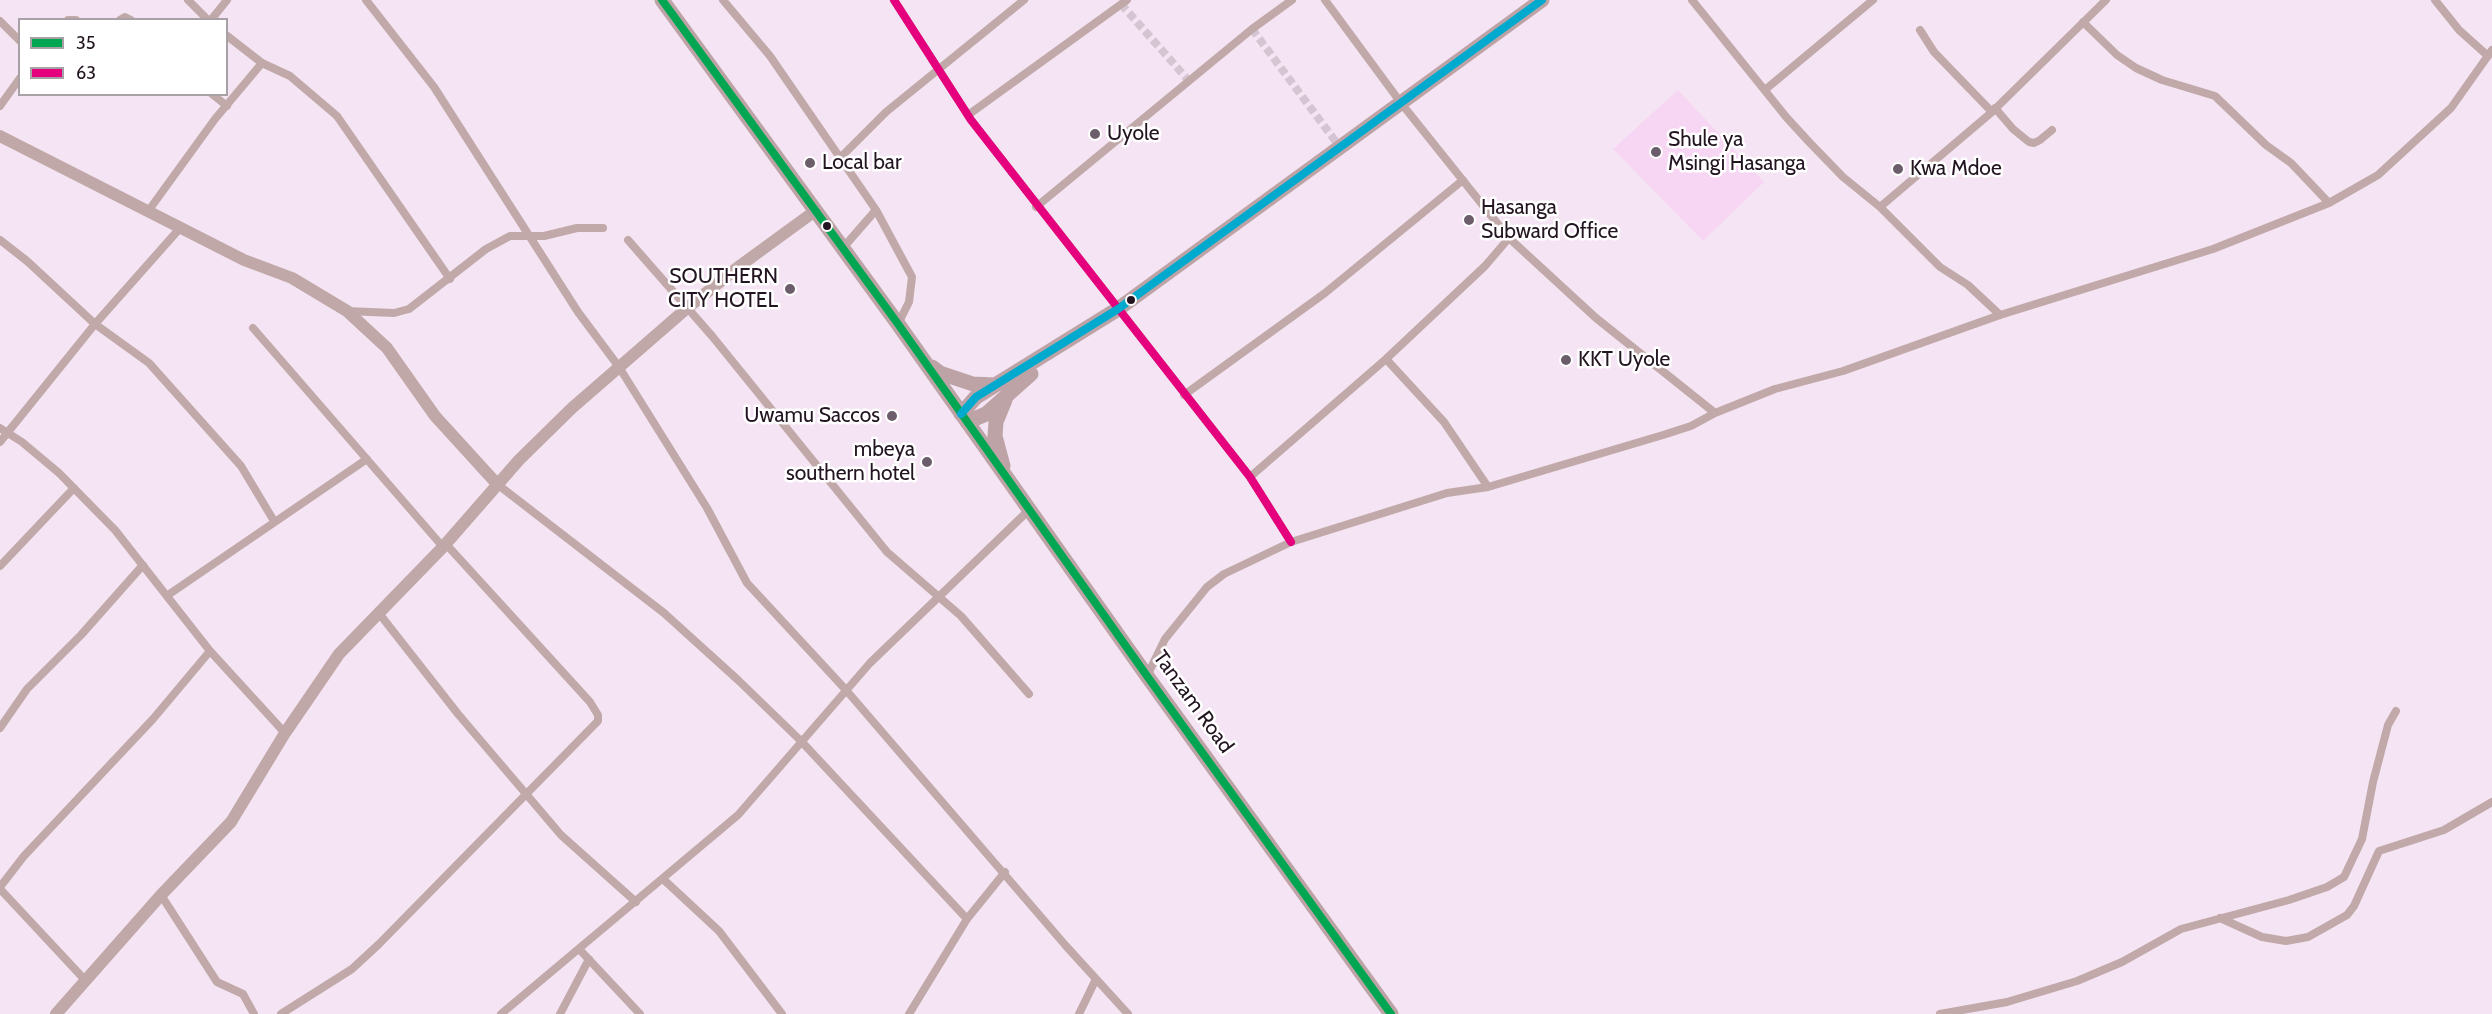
<!DOCTYPE html>
<style>
body{margin:0}
#map{position:relative;width:2492px;height:1014px;overflow:hidden;background:#f5e4f3;font-family:Cabin,sans-serif}
canvas{display:block}
.legend{position:absolute;left:18px;top:18px;width:210px;height:78px;box-sizing:border-box;background:#fff;border:2px solid #a7a1a6;margin:0;padding:8px 10px;list-style:none;font-size:18px;color:#221420}
.legend li{display:flex;align-items:center;gap:12px;height:30px}
.legend b{width:30px;border:2px solid #a7a1a6}
</style>
<div id="map">
<canvas width="2492" height="1014"></canvas>
<ul class="legend">
<li><b style="height:8px;background:#00a651"></b>35</li>
<li><b style="height:8px;background:#e5007d"></b>63</li>
</ul>
</div>
<script>
const g = document.querySelector('canvas').getContext('2d');
g.lineJoin = 'round';
function fillPath(path, color) {
  g.fillStyle = color;
  g.fill(path, 'evenodd');
}
function shape(rows) {
  const path = new Path2D();
  for (const r of rows) {
    path.moveTo(r[0], r[1]);
    for (let i = 2; i < r.length; i += 2) path.lineTo(r[i], r[i + 1]);
  }
  return path;
}
function trace(path, color, width, dash) {
  g.strokeStyle = color;
  g.lineWidth = width;
  g.lineCap = dash ? 'butt' : 'round';
  g.setLineDash(dash || []);
  g.stroke(path);
}
function write(font, color, halo, rows, align = 'center') {
  g.font = font + ' Cabin,sans-serif';
  g.lineWidth = 5;
  g.setLineDash([]);
  g.textBaseline = 'middle';
  g.strokeStyle = halo;
  g.fillStyle = color;
  for (const [text, x, y, turn = 0] of rows) {
    g.save();
    g.translate(x, y);
    g.rotate((+turn || 0) * Math.PI / 180);
    g.textAlign = isNaN(turn) ? turn : align;
    if (halo) g.strokeText(text, 0, 0);
    g.fillText(text, 0, 0);
    g.restore();
  }
}
fillPath(shape([
 [1678,90,1764,182,1703,241,1613,149]
]), '#f7d6f3');
trace(shape([
 [1121,4,1189,81],
 [1252,29,1339,146]
]), '#d5c5d3', 8, [8, 4]);
trace(shape([
 [188,0,208,20],
 [366,0,434,87,578,312,619,367,707,508,747,583,846,690,1066,946,1128,1014],
 [723,0,770,56,876,210,912,277,909,302,898,324],
 [894,0,971,120,1250,477,1291,542],
 [1325,0,1401,103,1509,238,1596,318,1715,413],
 [1692,0,1787,118,1810,143,1843,177,1880,207,1940,267,1968,285,2000,315],
 [2435,0,2459,30,2488,56],
 [68,20,76,20],
 [120,20,125,17,131,20],
 [211,20,227,0],
 [0,21,20,41],
 [2083,22,2117,55,2136,68,2162,80,2215,96,2266,145,2291,163,2329,203],
 [1920,30,1934,52,1992,112],
 [226,35,262,63,290,76,337,116,450,279],
 [1766,89,1873,0],
 [212,94,227,106],
 [0,106,20,78],
 [1995,108,2013,129,2029,142,2034,143,2040,140,2052,130],
 [968,115,1127,0],
 [839,159,886,112,1024,0],
 [1036,207,1252,29,1292,0],
 [1880,207,1992,112,2106,0],
 [149,210,215,119,262,63],
 [0,240,27,261,95,324,149,363,241,466,274,521],
 [628,240,712,336,887,552,961,616,1029,694],
 [842,249,876,210],
 [347,311,394,313,409,309,486,249,510,236,544,236,577,228,603,228],
 [253,328,443,547],
 [1386,359,1444,422,1488,487],
 [1184,395,1325,293,1463,180],
 [0,428,22,442,59,473,115,530,210,651,285,733],
 [0,442,95,324,181,227],
 [1250,477,1386,359,1485,266,1509,238],
 [497,484,664,613,738,680,801,741,967,919],
 [0,566,74,488],
 [168,595,367,459],
 [378,612,458,714,561,835,636,902],
 [1147,676,1165,639,1207,587,1224,574,1291,542,1447,493,1488,487,1663,435,1691,426,1715,413,1775,389,1843,371,2000,315,2213,249,2329,203,2378,175,2451,108,2492,50],
 [0,728,27,689,81,635,143,565],
 [663,879,719,931,782,1014],
 [0,887,24,856,153,719,210,651],
 [0,889,85,980],
 [161,895,217,982,243,994,254,1014],
 [2220,918,2262,937,2286,941,2308,937,2347,915,2354,906,2379,851,2444,830,2492,802],
 [579,949,640,1014],
 [281,1014,352,969,379,944,598,721,598,715,590,702,445,543],
 [501,1014,738,815,870,663,1030,509],
 [560,1014,589,959],
 [909,1014,967,919,1005,872],
 [1079,1014,1096,979],
 [1940,1014,2007,1002,2077,981,2122,962,2181,929,2289,900,2327,887,2344,877,2362,839,2373,782,2388,725,2396,711]
]), '#c0a9a8', 8);
trace(shape([
 [0,136,244,260,292,278,347,311,387,348,435,416,497,484],
 [56,1014,161,895,231,822,285,733,339,654,443,547,519,460,572,408,686,309,741,265,815,211]
]), '#c0a8a8', 12);
trace(shape([
 [662,0,898,324,1147,676,1391,1014],
 [932,367,940,373,973,384,994,385],
 [961,414,976,397,1118,309,1542,0],
 [967,422,986,414,1031,374],
 [1003,466,995,436,996,422,1005,400]
]), '#bda3a6', 15);
trace(shape([
 [662,0,898,324,1147,676,1391,1014]
]), '#00a651', 8);
trace(shape([
 [894,0,971,120,1250,477,1291,542]
]), '#e5007d', 8);
trace(shape([
 [961,414,976,397,1118,309,1542,0]
]), '#00a9ce', 8);
for (const [x, y, r, color] of [
 [1095,134,6,"#6c5d6a"],
 [1656,152,6,"#6c5d6a"],
 [810,163,6,"#6c5d6a"],
 [1898,169,6,"#6c5d6a"],
 [1469,220,6,"#6c5d6a"],
 [827,226,5,"#221420"],
 [790,289,6,"#6c5d6a"],
 [1131,300,5,"#221420"],
 [1566,360,6,"#6c5d6a"],
 [892,416,6,"#6c5d6a"],
 [927,462,6,"#6c5d6a"]
]) {
  const dot = new Path2D();
  dot.arc(x, y, r, 0, 2 * Math.PI);
  g.fillStyle = color;
  g.fill(dot);
  trace(dot, '#fff', 2);
}
write('21px', '#221420', '#fff', [
 ["Uyole",1107,134],
 ["Shule ya",1668,140],
 ["Msingi Hasanga",1668,164],
 ["Local bar",822,163],
 ["Kwa Mdoe",1910,169],
 ["Hasanga",1481,208],
 ["Subward Office",1481,232],
 ["SOUTHERN",778,277,"right"],
 ["CITY HOTEL",778,301,"right"],
 ["KKT Uyole",1578,360],
 ["Uwamu Saccos",880,416,"right"],
 ["mbeya",915,450,"right"],
 ["southern hotel",915,474,"right"]
], 'left');
write('21px', '#221420', '#fff', [
 ["Tanzam Road",1193,702,54]
]);
</script>
